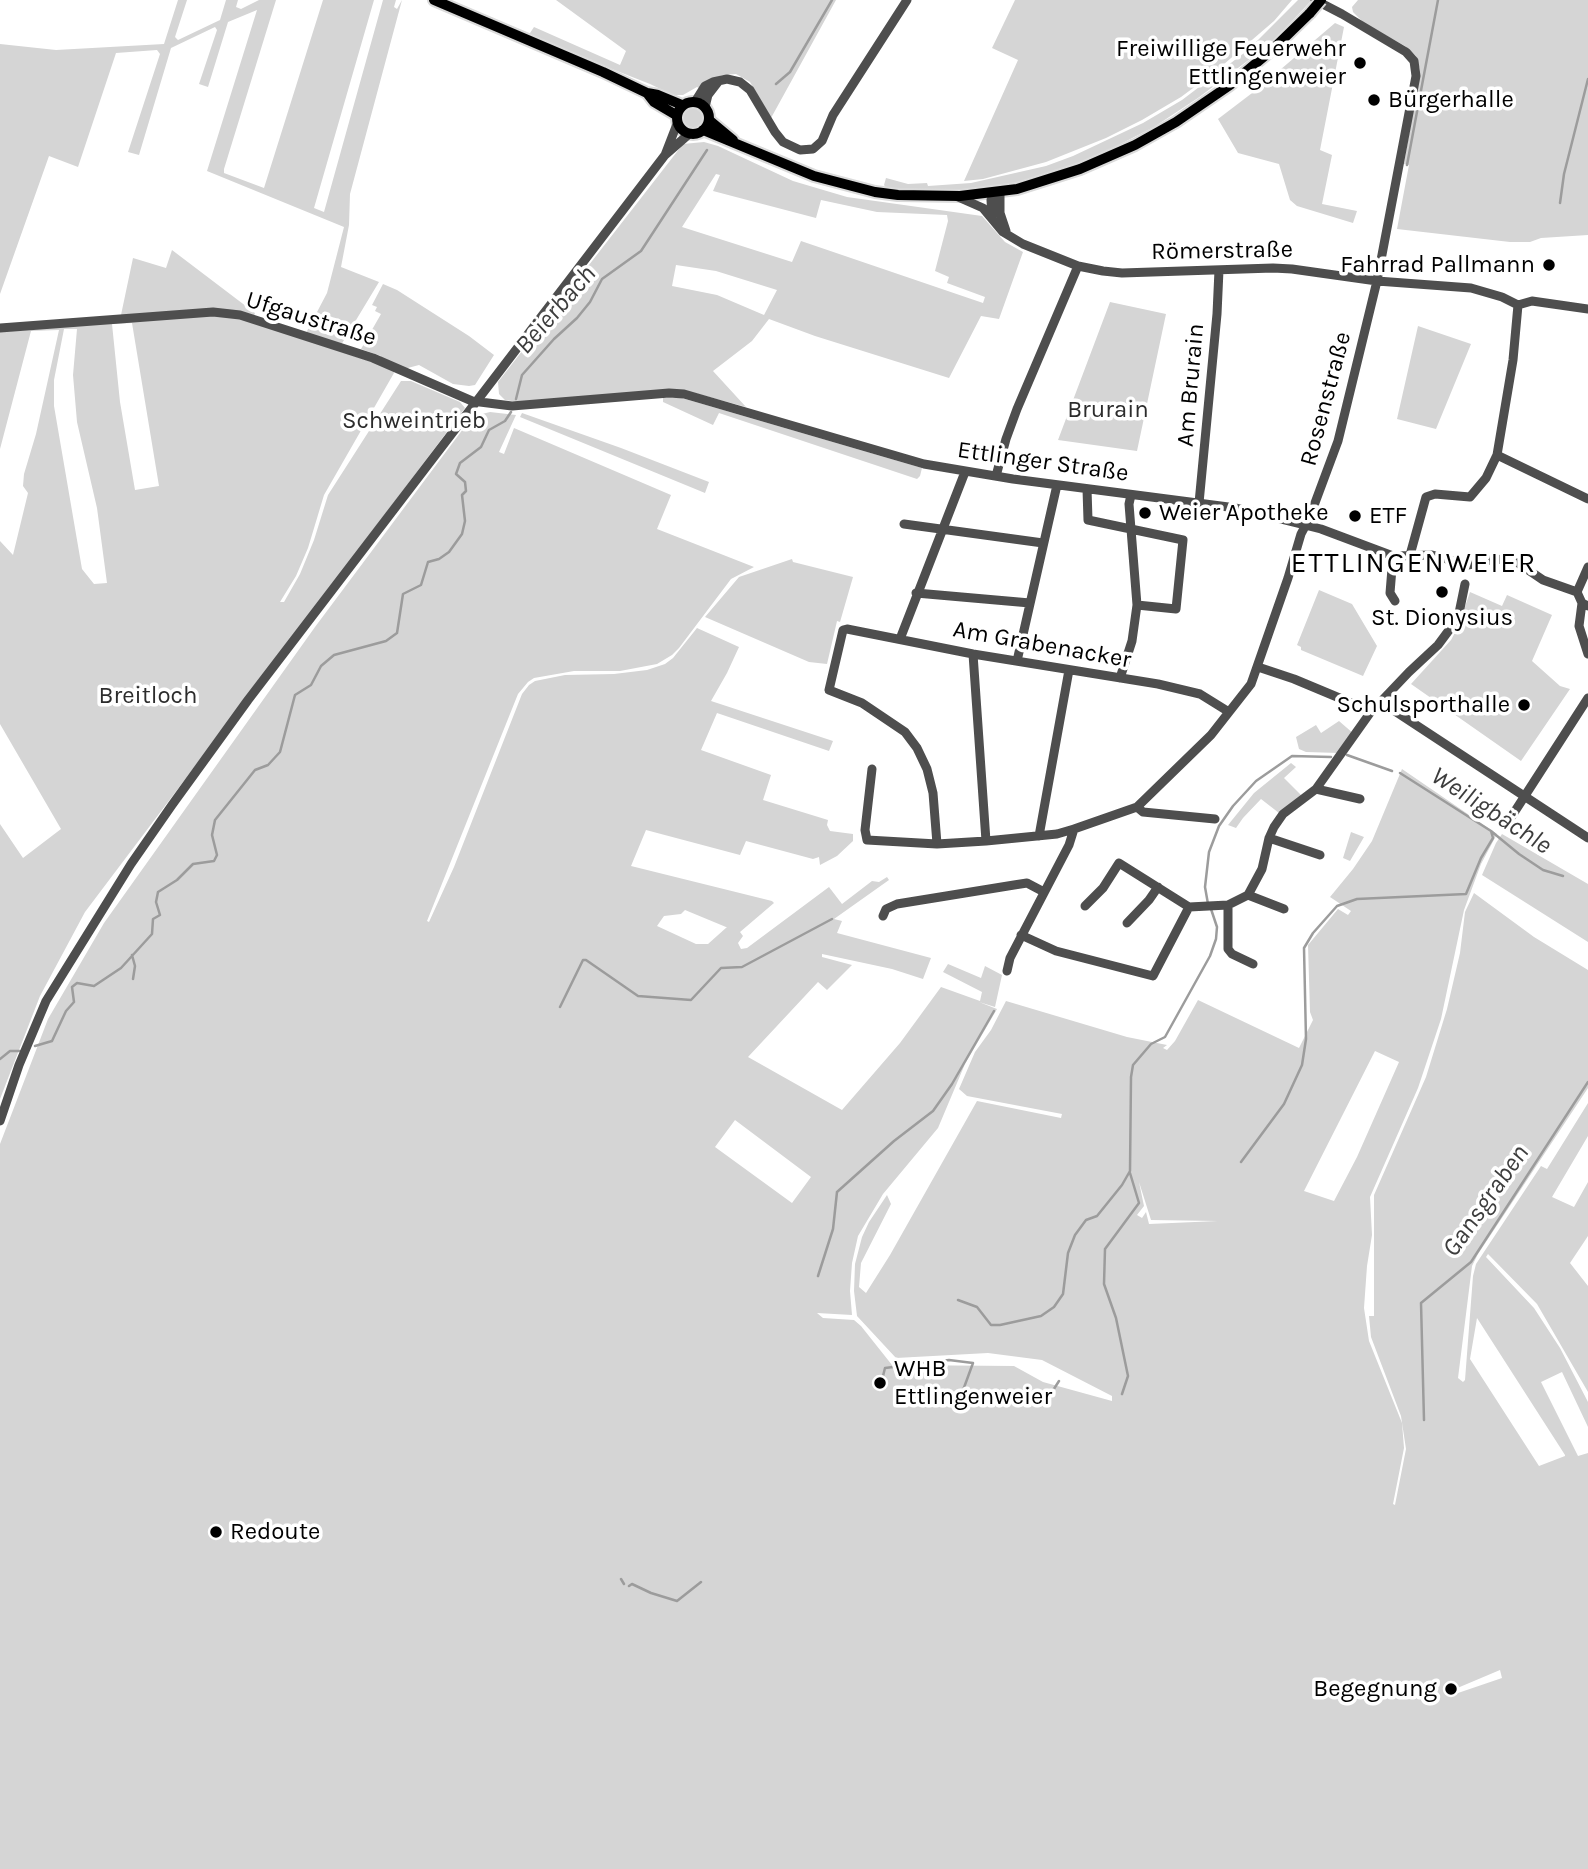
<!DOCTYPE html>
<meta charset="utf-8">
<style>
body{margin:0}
canvas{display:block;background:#fff}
</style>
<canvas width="1588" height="1869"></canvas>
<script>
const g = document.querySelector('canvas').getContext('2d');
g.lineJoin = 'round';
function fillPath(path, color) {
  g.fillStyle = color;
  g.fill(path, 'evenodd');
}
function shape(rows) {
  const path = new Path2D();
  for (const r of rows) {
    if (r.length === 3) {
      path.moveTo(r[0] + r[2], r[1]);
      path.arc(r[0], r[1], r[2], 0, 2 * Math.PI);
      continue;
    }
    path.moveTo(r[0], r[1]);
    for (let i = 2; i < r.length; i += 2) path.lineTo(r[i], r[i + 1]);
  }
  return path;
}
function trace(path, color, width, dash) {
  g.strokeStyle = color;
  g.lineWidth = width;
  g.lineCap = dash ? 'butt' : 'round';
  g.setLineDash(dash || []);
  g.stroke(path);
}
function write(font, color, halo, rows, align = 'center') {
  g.font = font + ' Karla,sans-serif';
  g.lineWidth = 7;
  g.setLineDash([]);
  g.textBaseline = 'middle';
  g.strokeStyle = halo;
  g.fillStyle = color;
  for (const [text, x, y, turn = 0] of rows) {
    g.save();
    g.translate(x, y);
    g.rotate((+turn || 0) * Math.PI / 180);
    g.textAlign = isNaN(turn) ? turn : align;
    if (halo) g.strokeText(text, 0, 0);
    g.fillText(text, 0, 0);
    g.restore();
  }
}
fillPath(shape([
 [178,0,187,0,175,37,178,40,220,20,226,0,238,0,236,7,241,9,259,0,276,0,224,169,224,173,264,188,323,0,374,0,314,208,324,212,383,0,396,0,394,7,397,9,402,0,350,194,349,225,341,267,379,282,341,345,306,333,327,293,344,227,207,171,257,10,228,22,208,87,199,84,217,30,215,27,171,48,139,155,128,152,160,54,157,50,116,53,78,167,49,156,0,294,0,44,56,50,164,44],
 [556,0,836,0,771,118,750,82,736,74,723,75,711,79,701,89,697,87,683,95,673,95,650,84,528,36,534,27,620,65,626,51],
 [1015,0,1292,0,1274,21,1216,71,1181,97,1142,120,1106,138,1046,162,983,179,964,181,1018,60,992,48],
 [1298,0,1312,0,1270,44,1198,98,1154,127,1093,158,1042,176,997,187,931,191,887,189,884,185,886,178,908,184,927,183,928,186,971,183,1046,166,1073,156,1143,123,1182,100,1248,50],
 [1358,0,1588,0,1588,235,1541,238,1530,242,1510,242,1397,229,1409,165,1404,164,1420,70,1416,56,1405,46,1364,23,1353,12,1352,7],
 [1335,23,1344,27,1320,150,1332,155,1322,204,1357,211,1353,223,1297,206,1290,200,1279,164,1238,153,1218,119,1260,87],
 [692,118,12],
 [704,142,718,146,793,181,847,197,982,216,1005,242,1023,252,999,319,981,316,949,378,815,336,769,319,752,341,713,371,746,407,691,392,525,403,505,400,499,394,498,382,683,144],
 [716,174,720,175,713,191,816,218,821,200,877,212,947,215,948,221,935,271,949,277,947,283,985,297,983,303,801,241,792,262,682,227],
 [676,265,716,271,777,290,764,315,717,295,672,286],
 [172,250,255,313,254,316,121,315,133,258,166,268],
 [383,284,397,290,469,336,494,355,475,385,469,386,453,384,419,365,404,369,381,358,381,356,361,349,381,314,375,311,377,307,372,305],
 [1110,302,1166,314,1137,451,1058,440],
 [202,316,227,316,252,322,393,369,394,373,324,495,308,548,296,576,280,602,284,602,300,574,314,540,328,495,401,381,411,381,460,402,465,408,85,912,40,996,0,1099,0,824,23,858,61,829,0,724,0,541,13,555,28,493,23,486,24,474,36,434,59,330,31,331,0,449,0,332],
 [132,323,159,486,135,490,120,402,112,324],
 [64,329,77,329,73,375,77,422,97,508,107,583,94,584,82,569,54,406,54,380],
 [1418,326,1471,344,1436,429,1397,419],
 [663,398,682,398,922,468,920,476,917,479,719,413,713,425,663,402],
 [490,412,516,415,499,452,504,454,514,428,671,495,657,529,754,567,731,579,679,648,672,655,657,664,620,671,574,671,534,678,528,682,518,694,427,921,429,922,454,867,522,694,529,685,535,681,565,675,614,674,647,670,665,664,673,658,697,628,739,647,727,673,711,701,833,741,829,751,717,713,701,750,771,775,763,800,828,820,827,825,830,831,853,834,853,841,837,856,820,865,819,857,813,859,746,841,740,855,646,830,631,866,772,901,774,903,740,932,743,936,738,943,741,949,747,948,829,887,842,904,872,881,879,882,887,877,889,880,834,919,842,921,837,933,931,958,923,979,892,969,822,954,822,957,852,965,827,990,818,982,748,1057,842,1110,900,1043,941,987,980,1001,982,992,943,972,948,964,981,978,985,966,1002,975,995,1007,979,1002,997,1009,965,1064,938,1128,883,1194,858,1236,852,1263,850,1291,852,1315,817,1313,823,1318,854,1320,861,1326,892,1365,1014,1366,1043,1382,1112,1401,1112,1396,1042,1360,988,1353,896,1358,857,1316,854,1291,855,1264,862,1237,869,1222,887,1195,891,1204,861,1263,859,1287,866,1293,890,1255,977,1101,1061,1118,1062,1114,967,1096,959,1089,975,1052,991,1030,1006,1001,1127,1037,1167,1045,1163,1048,1167,1050,1175,1041,1198,1000,1299,1048,1313,1020,1310,1012,1308,945,1338,909,1348,915,1351,911,1330,897,1353,869,1372,841,1402,769,1497,834,1481,864,1464,910,1441,1019,1418,1088,1370,1197,1372,1235,1367,1266,1364,1308,1369,1341,1402,1423,1404,1448,1393,1504,1395,1505,1406,1449,1401,1416,1371,1337,1369,1316,1374,1316,1374,1195,1426,1077,1447,1009,1460,953,1465,912,1474,893,1534,937,1588,970,1588,1088,1478,1254,1472,1266,1458,1378,1463,1382,1465,1380,1473,1276,1476,1264,1541,1166,1547,1169,1588,1103,1588,1136,1552,1197,1574,1207,1588,1182,1588,1236,1570,1263,1588,1286,1588,1392,1537,1304,1488,1254,1486,1257,1534,1308,1560,1348,1588,1402,1588,1427,1562,1372,1541,1382,1578,1456,1588,1453,1588,1869,0,1869,0,1144,48,1019,104,923,315,627,466,425,474,416],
 [685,910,726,927,727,927,708,944,696,944,657,926,664,916,681,914],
 [1375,1051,1399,1062,1357,1157,1334,1201,1304,1191],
 [735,1120,811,1177,792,1203,715,1147],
 [1139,1182,1151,1220,1218,1221,1149,1224,1146,1212,1142,1218,1137,1215,1144,1206],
 [1477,1318,1565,1455,1565,1456,1539,1466,1470,1359],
 [1500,1670,1502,1678,1458,1693,1455,1689],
 [522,413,621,448,709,482,705,493,520,417],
 [792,559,793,562,853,577,840,622,837,621,827,664,809,662,705,617,739,577],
 [1319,590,1352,604,1377,646,1363,676,1301,650,1301,647,1297,645],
 [1470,592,1502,606,1507,595,1552,615,1532,661,1560,686,1570,689,1521,761,1411,684,1451,640,1458,627],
 [1339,721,1354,734,1339,753,1306,752,1299,749,1296,737,1316,725,1321,733],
 [1291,763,1296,767,1284,778,1302,796,1279,813,1261,799,1243,818,1236,828,1228,825,1254,793],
 [1351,832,1364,837,1350,861,1343,858],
 [1502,834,1588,884,1588,942,1482,875,1496,843]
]), '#d5d5d5');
trace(shape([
 [776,84,790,72,832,0],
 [1407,165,1438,0],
 [1560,203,1564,174,1588,79],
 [516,399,522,375,554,339,577,318,590,302,602,279,641,251,707,150],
 [1347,755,1392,771],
 [1400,773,1491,831,1519,854,1543,870,1563,876],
 [1208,904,1205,887,1209,852,1219,826,1233,806,1256,781,1292,756,1331,757],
 [132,955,135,966,133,979],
 [560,1007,583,960,586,960,638,996,691,1000,721,968,742,967,832,919],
 [35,1046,52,1041,66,1011,74,1002,72,987,77,983,94,986,121,968,152,934,153,919,160,915,156,902,158,892,177,880,193,864,214,861,217,855,212,835,215,820,255,770,268,765,280,752,295,695,311,685,321,666,334,655,386,641,397,633,403,594,421,585,428,562,439,559,449,552,462,534,465,521,462,495,466,491,465,482,456,474,460,463,481,447,489,430,505,421,511,412],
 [0,1059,10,1051,20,1051],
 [1241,1162,1284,1104,1302,1065,1306,1039,1304,948,1313,933,1337,906,1357,899,1466,894,1481,858,1493,838,1491,831],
 [818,1276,833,1229,837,1192,894,1141,933,1111,952,1084,994,1011],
 [958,1300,977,1307,991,1325,1000,1325,1041,1316,1054,1307,1063,1294,1068,1253,1075,1235,1086,1220,1097,1216,1122,1185,1130,1171,1131,1077,1133,1065,1151,1044,1165,1037,1210,956,1216,939,1217,927,1211,909],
 [882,1380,885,1368,949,1360,973,1363,962,1393],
 [1122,1394,1128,1376,1116,1318,1104,1284,1105,1249,1139,1203,1130,1173],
 [1050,1395,1059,1381],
 [1424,1420,1421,1303,1471,1262,1588,1082],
 [621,1579,624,1584],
 [629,1586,632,1584,651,1593,677,1601,701,1582]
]), '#9c9c9c', 2.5);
const major = shape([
 [434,0,603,72,647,93,658,95,682,105],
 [647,93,654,102,676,115],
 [693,118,16],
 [709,120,733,140],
 [703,130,814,176,875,192,898,195,960,196,1017,189,1080,169,1135,145,1176,122,1230,85,1273,49,1310,13]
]);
trace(major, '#dbdbdb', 14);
trace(shape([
 [695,102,705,86,713,82,727,79,740,82,750,90,775,132,783,142,800,150,813,149,822,141,833,115,907,0],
 [705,107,708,95,718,82],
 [665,155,677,124],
 [1000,192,1000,213,1006,231],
 [958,197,983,208,1003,232,1023,244,1078,266,1103,271,1122,273,1273,268,1292,269,1377,281,1471,288,1502,297,1518,305],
 [992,217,991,200,995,193],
 [1518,305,1532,301,1588,309],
 [0,328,213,312,240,315,373,358,472,401,512,406,669,393,684,394,924,464,1013,479,1236,508,1321,529,1393,556,1432,555,1468,565,1494,559,1507,560,1518,563,1543,580,1577,592,1582,603,1588,606],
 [1497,455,1588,499],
 [996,476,1006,439,1017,409,1078,266],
 [1087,489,1088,520,1183,540,1176,609,1137,605],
 [1199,503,1217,314,1219,270],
 [904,524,1043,543],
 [1410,555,1426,497,1435,494,1470,497,1486,478,1497,455,1513,360,1518,305],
 [1393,556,1390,593,1395,601],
 [1577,592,1588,567],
 [916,593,1030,603],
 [1582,603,1579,626,1588,654],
 [900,639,965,472],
 [973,654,986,841],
 [1017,661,1057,485],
 [1258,667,1294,679,1361,707,1370,713],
 [1120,678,1132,641,1137,605,1129,504,1131,495],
 [1381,702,1588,838],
 [872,769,865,830,867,840,937,844,986,841,1057,834,1074,829],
 [1316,789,1360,799],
 [1137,807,1143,812,1215,819],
 [1508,822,1588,698],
 [1039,836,1069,670],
 [1269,838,1320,855],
 [937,844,933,793,927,769,917,748,905,732,862,703,829,690,843,630,847,629,973,654,1158,684,1200,694,1229,712],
 [1248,895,1284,909],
 [1228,905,1228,949,1232,954,1253,964],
 [1085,906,1103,888,1119,863,1189,907,1228,905,1248,895,1262,869,1269,838,1274,827,1283,814,1316,789,1370,713,1409,672,1438,645,1458,618,1465,584],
 [883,916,886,909,897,904,1014,885,1027,883,1044,892],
 [1127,923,1149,900,1158,887],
 [1021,935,1056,951,1153,976,1189,907],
 [1007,971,1010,958,1069,845,1074,829,1137,807,1211,735,1251,684,1288,578,1301,534,1309,519,1338,441,1377,281,1416,76,1414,61,1406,52,1342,14,1315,0],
 [0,1121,19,1065,46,1001,131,864,172,805,248,700,665,155,689,134]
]), '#4e4e4e', 9);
trace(major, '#000', 10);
const majorBridge = shape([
 [1310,13,1321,0]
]);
trace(majorBridge, '#dbdbdb', 14, []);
trace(majorBridge, '#000', 10);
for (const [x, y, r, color] of [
 [1360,63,7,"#000"],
 [1374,100,7,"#000"],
 [1549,265,7,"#000"],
 [1145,513,7,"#000"],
 [1355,516,7,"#000"],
 [1442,592,7,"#000"],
 [1524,705,7,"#000"],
 [880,1383,7,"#000"],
 [216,1532,7,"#000"],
 [1451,1689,7,"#000"]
]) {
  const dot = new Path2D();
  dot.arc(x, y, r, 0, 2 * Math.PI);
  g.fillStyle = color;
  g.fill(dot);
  trace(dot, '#fff', 2.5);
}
write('24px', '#000', '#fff', [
 ["Freiwillige Feuerwehr",1346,49,"right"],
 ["Ettlingenweier",1346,77,"right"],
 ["Bürgerhalle",1388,100],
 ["Fahrrad Pallmann",1535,265,"right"],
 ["Weier Apotheke",1159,513],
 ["ETF",1369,516],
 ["St. Dionysius",1442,618,"center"],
 ["Schulsporthalle",1510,705,"right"],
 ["WHB",894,1369],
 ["Ettlingenweier",894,1397],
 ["Redoute",230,1532],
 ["Begegnung",1437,1689,"right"]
], 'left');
write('24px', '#000', '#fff', [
 ["Römerstraße",1222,251,-1],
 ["Ufgaustraße",311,319,17],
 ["Am Brurain",1191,385,-85],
 ["Rosenstraße",1326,399,-75],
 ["Ettlinger Straße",1043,462,8],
 ["Am Grabenacker",1042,645,10]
]);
write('24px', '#2c2c2c', '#fff', [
 ["Brurain",1108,410],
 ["Schweintrieb",414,421],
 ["Breitloch",148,696]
]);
write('italic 26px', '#3d3d3d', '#fff', [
 ["Beierbach",556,310,-49],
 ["Weiligbächle",1491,811,33],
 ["Gansgraben",1486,1201,-55]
]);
g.letterSpacing = '2px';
write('28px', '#000', '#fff', [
 ["ETTLINGENWEIER",1414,564]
]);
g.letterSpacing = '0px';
</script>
